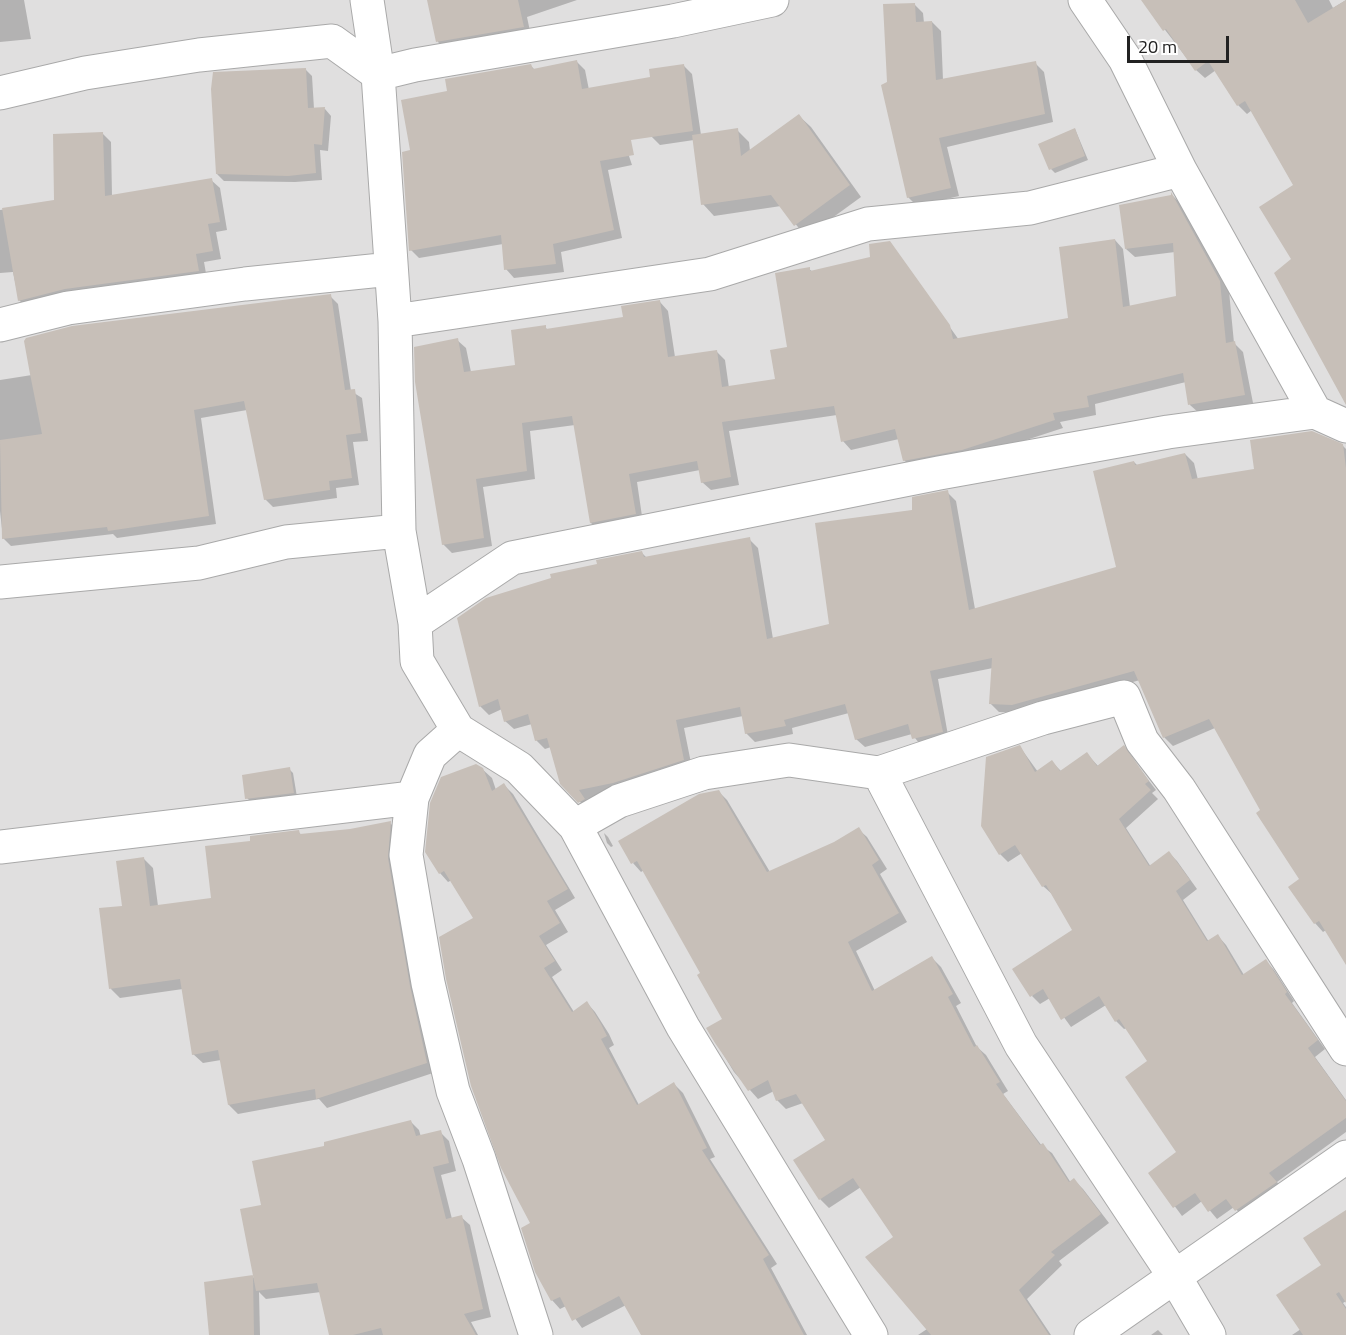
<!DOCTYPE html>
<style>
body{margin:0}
#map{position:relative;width:1346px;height:1335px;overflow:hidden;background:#f2efe9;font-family:"Titillium Web",sans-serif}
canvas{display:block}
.scale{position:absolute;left:1127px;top:36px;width:102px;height:27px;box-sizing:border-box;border:3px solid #222;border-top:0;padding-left:8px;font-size:18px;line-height:21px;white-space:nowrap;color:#222;-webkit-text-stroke:4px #fff;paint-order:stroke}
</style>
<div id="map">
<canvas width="1346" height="1335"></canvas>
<div class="scale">20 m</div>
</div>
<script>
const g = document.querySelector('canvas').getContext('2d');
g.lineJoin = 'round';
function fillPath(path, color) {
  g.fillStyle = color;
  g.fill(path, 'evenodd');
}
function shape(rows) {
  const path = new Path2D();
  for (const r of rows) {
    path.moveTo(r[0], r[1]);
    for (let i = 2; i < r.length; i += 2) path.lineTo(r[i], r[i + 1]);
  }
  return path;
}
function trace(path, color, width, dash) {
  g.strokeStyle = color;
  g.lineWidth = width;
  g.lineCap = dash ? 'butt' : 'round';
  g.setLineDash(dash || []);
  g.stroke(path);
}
fillPath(shape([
 [0,0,1346,0,1346,1335,0,1335]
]), '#e0dfdf');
fillPath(shape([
 [0,0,24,0,31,39,0,42],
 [434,0,577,0,527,17,531,36,446,50,438,42],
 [1142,0,1329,0,1333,8,1346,0,1346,306,1293,260,1295,186,1252,110,1247,114,1238,105,1216,70,1205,78,1196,70],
 [914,4,923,13,924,23,932,22,941,31,943,80,1035,63,1044,72,1053,122,947,147,959,196,917,206,908,197,889,83],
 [577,62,585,70,589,90,609,96,632,165,608,170,622,238,561,252,564,272,514,278,506,269,503,244,419,258,411,250,412,151,449,93,531,66,535,70],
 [683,65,692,74,701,135,737,130,749,142,750,151,799,116,811,127,861,197,806,237,781,206,714,216,703,204,694,140,660,145,651,136,652,78],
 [306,70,312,76,314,109,325,109,331,116,328,151,320,150,322,180,295,182,224,181,217,174],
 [1075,129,1088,160,1055,173,1051,169],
 [103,134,111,142,112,196,211,180,220,188,227,230,216,232,221,259,204,262,207,279,28,309,19,300,13,272,0,273,0,210,56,202],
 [1172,195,1179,202,1229,291,1234,343,1243,352,1253,403,1199,413,1190,405,1186,382,1095,404,1096,415,1060,422,1063,428,971,458,913,469,904,460,899,439,851,450,843,441,837,415,729,431,739,485,711,490,702,482,700,470,637,482,643,523,600,531,591,523,575,425,530,431,535,479,483,487,492,546,452,553,443,544,457,340,466,348,471,372,517,366,545,327,548,330,625,319,660,302,668,311,675,357,716,351,725,360,729,388,777,381,789,348,809,269,813,272,872,258,890,243,959,340,1069,319,1115,240,1123,249,1130,307,1177,297,1175,252,1135,257,1126,249],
 [330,296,338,304,351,391,362,398,368,441,353,442,359,485,336,488,337,498,273,507,265,499,247,410,201,418,216,524,117,538,113,534,11,546,3,538,0,511,0,380,32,375],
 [1342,445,1346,449,1346,962,1326,930,1323,932,1315,923,1301,880,1215,728,1173,746,1164,737,1140,680,1022,713,999,712,990,703,993,668,938,679,949,741,922,747,912,734,865,747,856,739,849,713,792,728,793,734,755,742,746,733,743,716,684,728,692,768,622,791,587,799,592,808,588,810,562,783,551,747,545,749,536,740,532,724,514,729,505,721,502,709,489,715,480,706,598,565,642,553,647,558,749,539,758,548,773,639,830,625,913,512,947,492,956,501,975,609,1118,568,1134,462,1138,466,1185,454,1194,463,1198,480,1255,471],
 [1020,747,1038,772,1052,762,1062,772,1087,754,1099,767,1123,747,1156,790,1152,793,1158,799,1126,828,1151,867,1169,853,1177,861,1197,889,1183,900,1209,942,1218,936,1226,945,1244,975,1266,961,1274,970,1294,1001,1292,1003,1325,1049,1315,1057,1346,1100,1346,1132,1277,1182,1284,1191,1245,1219,1234,1207,1217,1219,1202,1201,1182,1216,1150,1173,1178,1152,1149,1061,1127,1028,1124,1029,1116,1021,1106,1005,1071,1027,1050,998,1040,1004,1032,996,1074,931,1052,894,1043,886,1022,853,1008,862,1000,854],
 [289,769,293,773,297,797,251,802,247,798],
 [482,769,492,778,496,790,504,785,513,794,575,898,555,910,568,932,546,945,562,970,552,977,574,1012,587,1003,595,1012,609,1034,614,1045,609,1048,639,1105,674,1084,683,1093,715,1157,710,1159,777,1264,771,1268,807,1335,643,1335,626,1305,582,1328,566,1306,560,1309,552,1300,532,1224,475,918,452,880,448,882,440,873],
 [718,791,727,800,770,872,835,843,858,829,867,837,887,869,880,874,907,922,856,951,875,991,932,958,941,967,961,1003,956,1006,977,1047,986,1055,1008,1091,1003,1094,1042,1146,1052,1153,1071,1183,1074,1180,1083,1189,1109,1223,1059,1261,1062,1265,1027,1299,1051,1335,918,1335,927,1329,895,1237,861,1187,829,1208,820,1199,827,1140,803,1103,786,1109,777,1100,774,1091,758,1099,734,1072,708,1029,724,1019,702,974,644,870,641,872,633,863],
 [390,823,399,832,436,1072,327,1108,319,1099,238,1114,229,1105,221,1060,203,1063,193,1054,183,989,120,998,111,989,124,907,144,859,153,868,158,906,213,899,252,842,298,832,302,835,350,831],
 [604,833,608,837,613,846,611,847,607,843],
 [411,1122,419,1130,421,1137,440,1132,449,1141,456,1171,441,1175,452,1219,461,1217,470,1225,491,1317,471,1322,478,1335,331,1335,321,1292,266,1299,259,1292,260,1335,210,1335,252,1276,256,1280,263,1206,326,1147],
 [1346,1212,1346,1301,1343,1303,1346,1307,1346,1335,1292,1335,1301,1329],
 [1158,1330,1163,1335,1151,1335]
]), '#0003');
fillPath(shape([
 [427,0,518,0,524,27,436,42],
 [1141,0,1295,0,1308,23,1346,0,1346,405,1274,273,1291,259,1259,207,1293,185,1245,101,1237,106,1208,61,1195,71,1166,29,1163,31],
 [915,3,916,22,932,21,936,80,1036,61,1045,114,939,138,951,188,907,198,881,85,887,82,883,4],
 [577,60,582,89,650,77,649,69,684,64,693,131,631,140,634,155,600,161,614,230,553,244,556,264,504,270,501,235,409,251,402,152,410,150,401,100,447,91,445,79,531,64,533,69],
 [306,68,308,108,325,107,322,145,314,144,316,173,288,176,216,174,211,89,213,72],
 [799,114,850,185,794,226,771,195,701,205,692,135,738,128,741,156],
 [1075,128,1085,156,1049,170,1038,144],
 [103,132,105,196,212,178,220,222,208,224,213,251,196,254,199,271,65,289,18,301,2,208,54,200,53,134],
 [1171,192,1220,281,1226,343,1235,341,1245,395,1188,405,1183,373,1087,396,1089,407,1053,413,1055,420,962,450,903,461,895,429,841,442,834,406,722,422,731,477,701,483,697,461,629,474,636,514,590,523,572,416,522,423,527,471,476,479,484,538,442,545,415,382,414,347,458,338,464,372,515,365,511,330,546,325,546,329,623,317,621,306,660,300,668,357,717,350,722,387,775,379,770,350,787,347,775,273,810,267,810,271,870,257,869,244,890,241,950,325,953,339,1068,318,1059,247,1115,239,1123,307,1176,296,1173,243,1125,249,1119,205,1171,195],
 [331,294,345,390,355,389,361,433,346,435,352,478,329,481,330,490,264,500,244,401,194,410,209,516,108,531,107,527,2,539,0,440,42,434,30,374,24,341,26,338,72,326],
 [1312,431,1343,444,1346,468,1346,965,1319,921,1314,924,1288,887,1299,879,1256,813,1260,810,1209,719,1163,738,1134,671,1012,705,989,704,992,658,930,671,943,732,912,739,908,724,855,740,845,704,784,720,786,726,745,734,740,707,676,720,684,760,613,783,579,790,585,799,578,803,560,784,547,738,535,741,528,714,504,722,498,699,479,707,457,618,486,598,551,578,550,574,597,564,596,560,642,551,644,557,750,537,767,639,829,624,815,523,912,510,912,497,948,490,969,610,1116,567,1093,471,1134,461,1135,465,1185,453,1192,479,1254,469,1250,440],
 [1020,745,1035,772,1052,760,1060,771,1087,752,1097,766,1124,745,1149,781,1145,784,1151,790,1119,819,1149,866,1169,851,1190,880,1176,891,1207,941,1218,934,1242,975,1266,959,1287,992,1285,994,1318,1040,1308,1048,1346,1101,1346,1118,1269,1173,1277,1182,1235,1211,1226,1199,1208,1212,1195,1193,1173,1208,1148,1173,1176,1152,1125,1077,1147,1061,1119,1019,1115,1022,1099,996,1061,1020,1043,989,1030,997,1012,969,1072,930,1046,885,1042,887,1015,845,999,855,981,826,986,757],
 [476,764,483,768,492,791,504,783,568,889,547,901,560,923,539,936,555,961,544,968,572,1012,587,1001,601,1024,607,1036,601,1039,637,1105,674,1082,707,1148,702,1150,769,1255,763,1259,804,1335,641,1335,619,1296,572,1321,560,1297,551,1301,535,1272,521,1228,530,1223,501,1168,471,1086,446,979,439,937,473,918,444,871,439,874,425,852,430,803,441,777],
 [290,767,294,793,245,799,242,775],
 [719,790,767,872,834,842,859,827,879,860,872,865,899,913,848,942,872,991,932,956,953,994,948,997,974,1047,977,1045,1000,1082,996,1084,1040,1145,1043,1143,1069,1182,1074,1178,1101,1214,1051,1252,1055,1255,1019,1290,1049,1335,931,1335,865,1257,893,1237,853,1178,819,1200,793,1160,825,1140,796,1094,776,1101,768,1080,748,1091,715,1043,706,1028,722,1019,697,975,700,973,637,861,631,864,618,841,699,794],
 [391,821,388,858,410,986,427,1063,316,1099,315,1089,228,1105,218,1050,192,1055,180,979,109,989,99,908,122,906,116,861,144,857,150,906,211,898,205,846,250,841,250,836,299,830,300,834,350,829],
 [411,1120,416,1136,441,1130,449,1163,433,1167,446,1219,462,1215,483,1309,464,1314,476,1335,383,1335,381,1328,353,1335,329,1335,317,1283,256,1291,240,1209,261,1205,252,1161,324,1146,324,1142],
 [1346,1210,1346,1303,1339,1292,1336,1294,1346,1309,1346,1335,1303,1335,1276,1295,1321,1265,1303,1238],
 [253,1275,254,1335,209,1335,204,1282]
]), '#c7bfb8');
const minor = shape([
 [367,0,378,74,395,321],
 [1085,0,1125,59,1180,170,1315,412,1346,426],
 [0,93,85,73,199,55,332,41,378,74,415,65,673,21,772,0],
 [0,325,68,308,245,284,391,269],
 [399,531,395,321,710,274,868,224,1030,208,1180,170],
 [0,582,199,563,286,542,399,531,415,623,417,661,458,730,519,768,575,826,683,1027,871,1335],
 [415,623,512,558,939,473,1168,432,1315,412],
 [458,730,430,755,412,798,406,855,428,983,453,1091,479,1159,536,1335],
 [879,773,1021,1045,1175,1277,1209,1335],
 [575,826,619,801,704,773,789,760,879,773,1043,718,1124,697,1142,741,1179,789,1346,1049],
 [0,847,412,798],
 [1091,1335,1346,1157]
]);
trace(minor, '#a9a9a9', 35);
trace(minor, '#fff', 33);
</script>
